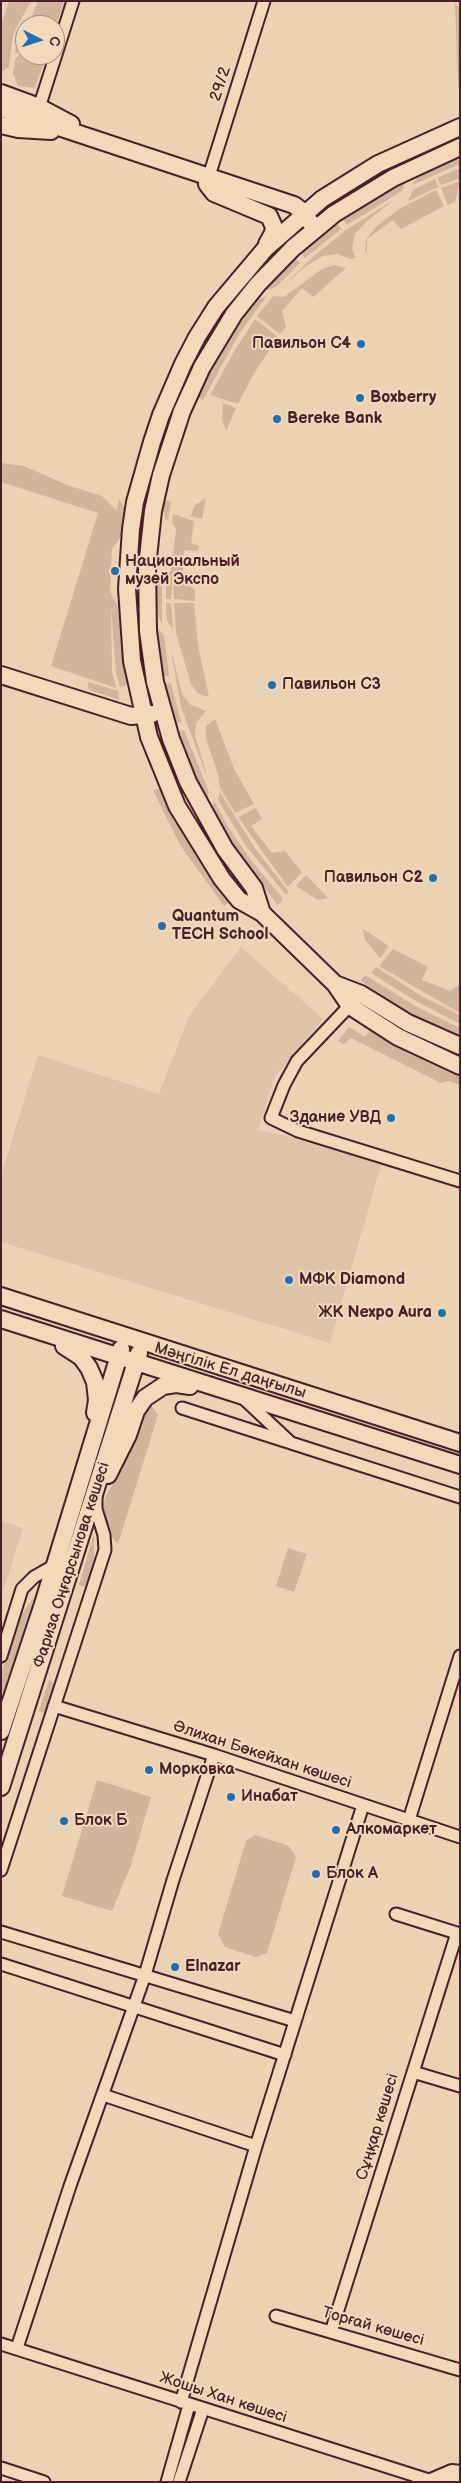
<!DOCTYPE html>
<meta charset="utf-8">
<style>
body{margin:0}
#map{position:relative;width:461px;height:2483px;overflow:hidden;background:#ead2b3;font-family:"Balsamiq Sans",sans-serif}
canvas{display:block}
.frame{position:absolute;inset:0;border:2px solid #4a1f2b;pointer-events:none}
.north{position:absolute;left:15px;top:15px;width:50px;height:50px;box-sizing:border-box;background:#f1d9b9;border:1px solid #ae8f80;border-radius:50%;rotate:95deg;font-size:14px;font-weight:700;line-height:20px;text-align:center;color:#4a1f2b}
.north::after{content:'';display:block;margin:auto;width:18px;height:22px;background:#1f6fb2;clip-path:polygon(50% 0,100% 100%,50% 72%,0 100%)}
</style>
<div id="map">
<canvas width="461" height="2483"></canvas>
<div class="frame"></div>
<div class="north">С</div>
</div>
<script>
const g = document.querySelector('canvas').getContext('2d');
g.lineJoin = 'round';
function fillPath(path, color) {
  g.fillStyle = color;
  g.fill(path, 'evenodd');
}
function shape(rows) {
  const path = new Path2D();
  for (const r of rows) {
    path.moveTo(r[0], r[1]);
    for (let i = 2; i < r.length; i += 2) path.lineTo(r[i], r[i + 1]);
  }
  return path;
}
function trace(path, color, width, dash) {
  g.strokeStyle = color;
  g.lineWidth = width;
  g.lineCap = dash ? 'butt' : 'round';
  g.setLineDash(dash || []);
  g.stroke(path);
}
function write(font, color, halo, rows, align = 'center') {
  g.font = font + ' "Balsamiq Sans",sans-serif';
  g.lineWidth = 4;
  g.setLineDash([]);
  g.textBaseline = 'middle';
  g.strokeStyle = halo;
  g.fillStyle = color;
  for (const [text, x, y, turn = 0] of rows) {
    g.save();
    g.translate(x, y);
    g.rotate((+turn || 0) * Math.PI / 180);
    g.textAlign = isNaN(turn) ? turn : align;
    if (halo) g.strokeText(text, 0, 0);
    g.fillText(text, 0, 0);
    g.restore();
  }
}
fillPath(shape([
 [241,947,323,1019,275,1076,258,1130,283,1135,381,1165,330,1343,1,1242,1,1176,38,1055,159,1094,189,1016],
 [1,1521,23,1528,1,1598]
]), '#ddc3a8');
fillPath(shape([
 [9,1,31,1,13,34,9,67,1,72,1,26],
 [38,1,64,1,55,28,55,25,28,25],
 [455,3,460,9,460,86,458,88],
 [25,26,22,45,17,53,15,53,17,37],
 [25,46,25,55,46,55,35,88,18,86,13,73,15,60],
 [460,156,460,164,412,185,422,172],
 [460,168,460,178,441,185,437,178],
 [435,179,438,187,408,201,413,190],
 [406,180,402,191,347,225,342,218],
 [460,181,455,202,448,205,441,188],
 [436,190,444,206,401,229,393,220,367,239,367,252,365,253,366,239,376,227,399,209],
 [395,199,367,221,355,234,352,248,355,257,351,259,337,254,323,256,306,266,285,284,314,256,346,230],
 [336,222,341,229,305,258,300,252],
 [294,257,300,263,276,287,263,291],
 [334,265,346,268,313,297,302,288,282,311,286,327,280,334,257,316,273,296,284,297,322,269],
 [237,291,170,431,162,428,177,392,217,318],
 [267,296,239,334,203,400,196,396,229,336,248,308,257,300],
 [255,319,278,337,253,375,238,404,210,395,235,350],
 [223,403,236,408,226,431,222,420],
 [152,458,160,460,140,604,134,560,139,518],
 [1,463,24,466,67,485,102,496,117,511,119,500,125,508,123,534,112,549,110,592,120,610,129,684,120,687,116,673,111,607,112,671,116,688,51,666,98,513,1,482],
 [206,498,202,519,191,516,195,505],
 [163,500,171,502,168,519,165,520],
 [173,514,194,521,191,543,199,546,198,551,184,550,182,581,195,590,195,601,174,599,173,573,171,599,166,599,166,577,171,571,176,529,172,523],
 [160,578,162,578,162,625,155,607,155,590],
 [166,603,171,603,173,629,167,621],
 [174,603,194,603,198,645,209,697,198,694,191,684,176,633],
 [155,625,164,635,169,676,162,677],
 [170,645,182,694,191,705,206,711,196,723,195,735,209,782,181,707],
 [88,682,118,691,119,700,90,690,88,688],
 [171,683,181,722,174,724,163,684],
 [215,719,235,771,254,804,235,813,220,788,218,774,206,739,206,726],
 [184,730,209,792,206,804,176,732],
 [160,789,196,855,230,902,224,906,180,845,153,790],
 [220,792,254,847,289,892,286,895,246,846,218,800],
 [214,801,229,828,250,859,283,899,278,905,233,848,212,809],
 [186,805,250,894,244,898,226,873],
 [256,808,262,819,251,826,272,853,285,851,302,872,288,887,238,817],
 [306,875,328,898,318,900,296,886],
 [363,929,389,946,380,958,365,940],
 [393,949,428,967,422,980,450,991,460,984,460,1013,379,966],
 [376,967,423,997,460,1015,460,1024,414,1000,371,973],
 [365,975,417,1007,460,1028,460,1036,415,1015,386,998,361,981],
 [349,1027,365,1037,371,1029,428,1062,460,1074,460,1085,449,1081,441,1083,351,1038,344,1044,338,1041],
 [148,1401,158,1415,118,1544,109,1534,104,1521,102,1508,106,1495,123,1468,138,1421],
 [94,1533,94,1561,87,1584,83,1587,79,1585],
 [288,1548,307,1554,294,1592,276,1586],
 [34,1597,1,1702,1,1674,15,1629,21,1615],
 [49,1680,55,1685,46,1714,39,1711],
 [97,1780,151,1797,131,1865,112,1911,62,1896],
 [255,1835,289,1846,296,1857,267,1953,256,1957,225,1947,218,1934,246,1841]
]), '#d0b49c');
const street = shape([
 [37,114,73,1],
 [209,176,264,1],
 [354,1001,297,1061,284,1085,271,1118,298,1131,460,1181],
 [242,1397,291,1443,460,1497],
 [182,1408,288,1442],
 [1,1656,22,1589,34,1577,55,1565],
 [54,1706,214,1755,460,1837],
 [409,1820,460,1656],
 [1,1870,105,1550,104,1535,96,1509,96,1497],
 [396,1914,460,1934],
 [1,1932,295,2021],
 [1,1964,285,2055],
 [413,2072,460,2086],
 [103,2095,256,2146,363,1805],
 [276,2316,460,2370],
 [331,2332,457,1933],
 [1,2344,435,2482],
 [17,2348,70,2186,145,1975,173,1880,214,1755],
 [181,2402,256,2146],
 [1,2468,44,2482],
 [167,2482,189,2405],
 [179,2482,203,2409]
]);
const secondary = shape([
 [1,93,39,107,71,124],
 [1,108,294,205,302,211,310,222],
 [1,125,18,129,51,131],
 [460,127,378,164,322,199,265,249,216,307,197,337,183,364,161,415,152,442,135,502,131,529,127,589,132,661,149,737,177,806,222,879,239,900,262,913,335,984,350,1006,398,1037,460,1066],
 [209,176,207,184,214,193,269,216,274,227,273,233,267,244],
 [1,675,131,716,152,714],
 [262,913,254,888,225,849,188,782,171,739,155,682,148,631,147,567,153,511,161,475,182,411,202,367,234,314,258,284,293,248,334,214,393,178,460,147],
 [335,984,361,994,408,1023,460,1046],
 [1,1296,460,1443],
 [1,1319,460,1465],
 [64,1346,81,1357,89,1368,95,1382,97,1400,95,1413],
 [108,1475,128,1435,136,1411,145,1398,163,1386,176,1384,190,1386],
 [1,1731,43,1604,121,1349],
 [1,1787,139,1353],
 [431,2482,452,2473,460,2474]
]);
trace(street, '#4a1f2b', 15);
trace(secondary, '#4a1f2b', 20);
trace(street, '#f1d9b9', 11);
trace(secondary, '#f1d9b9', 16);
for (const [x, y, r, color] of [
 [361,344,5,"#1f6fb2"],
 [360,398,5,"#1f6fb2"],
 [277,419,5,"#1f6fb2"],
 [115,571,5,"#1f6fb2"],
 [272,685,5,"#1f6fb2"],
 [433,878,5,"#1f6fb2"],
 [162,926,5,"#1f6fb2"],
 [391,1118,5,"#1f6fb2"],
 [289,1280,5,"#1f6fb2"],
 [442,1313,5,"#1f6fb2"],
 [149,1770,5,"#1f6fb2"],
 [231,1797,5,"#1f6fb2"],
 [64,1821,5,"#1f6fb2"],
 [336,1830,5,"#1f6fb2"],
 [316,1874,5,"#1f6fb2"],
 [175,1967,5,"#1f6fb2"]
]) {
  const dot = new Path2D();
  dot.arc(x, y, r, 0, 2 * Math.PI);
  g.fillStyle = color;
  g.fill(dot);
  trace(dot, '#f1d9b9', 2);
}
write('16px', '#4a1f2b', '#f1d9b9', [
 ["29/2",221,84,-72],
 ["Мәңгілік Ел даңғылы",230,1371,17],
 ["Фариза Оңғарсынова көшесі",72,1565,-72],
 ["Әлихан Бөкейхан көшесі",262,1755,18],
 ["Сұңқар көшесі",378,2127,-73],
 ["Торғай көшесі",373,2327,16],
 ["Жошы Хан көшесі",223,2398,18]
]);
write('bold 16px', '#4a1f2b', '#f1d9b9', [
 ["Павильон С4",351,344,"right"],
 ["Boxberry",370,398],
 ["Bereke Bank",287,419],
 ["Национальный",125,562],
 ["музей Экспо",125,580],
 ["Павильон С3",282,685],
 ["Павильон С2",423,878,"right"],
 ["Quantum",172,917],
 ["TECH School",172,935],
 ["Здание УВД",381,1118,"right"],
 ["МФК Diamond",299,1280],
 ["ЖК Nexpo Aura",432,1313,"right"],
 ["Морковка",159,1770],
 ["Инабат",241,1797],
 ["Блок Б",74,1821],
 ["Алкомаркет",346,1830],
 ["Блок А",326,1874],
 ["Elnazar",185,1967]
], 'left');
</script>
